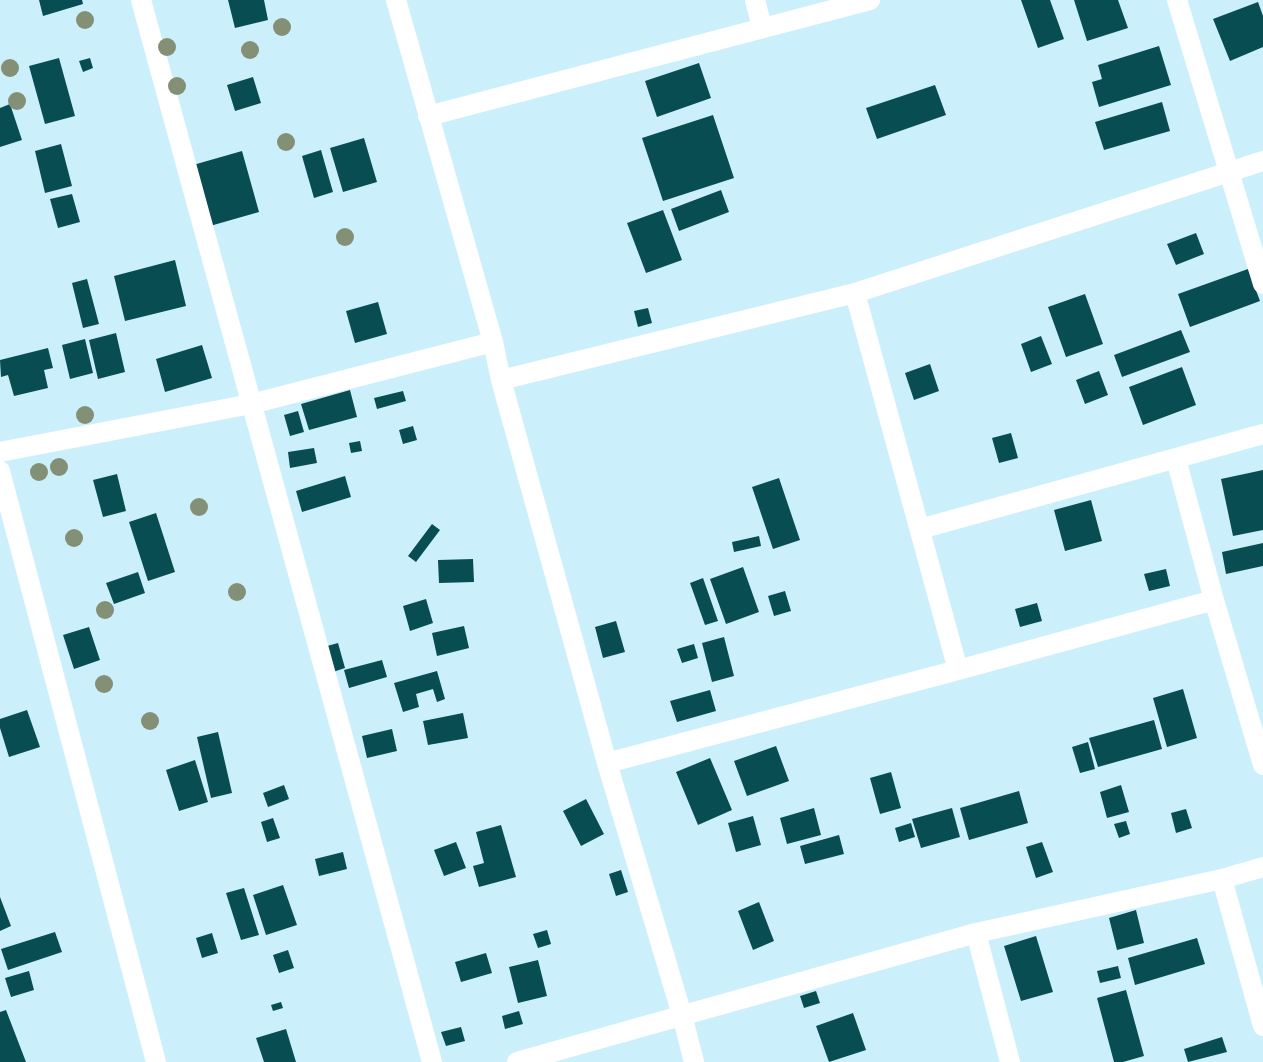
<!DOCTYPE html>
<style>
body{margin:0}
canvas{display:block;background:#cceffc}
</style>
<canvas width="1263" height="1062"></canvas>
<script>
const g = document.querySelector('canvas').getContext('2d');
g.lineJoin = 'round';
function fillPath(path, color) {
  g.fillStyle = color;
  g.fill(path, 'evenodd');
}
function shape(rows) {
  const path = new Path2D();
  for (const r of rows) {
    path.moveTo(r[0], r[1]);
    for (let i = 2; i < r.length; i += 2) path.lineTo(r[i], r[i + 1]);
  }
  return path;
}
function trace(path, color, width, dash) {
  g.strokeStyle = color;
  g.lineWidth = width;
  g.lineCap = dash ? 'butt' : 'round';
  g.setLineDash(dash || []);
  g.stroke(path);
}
fillPath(shape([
 [39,0,82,0,83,4,43,16],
 [228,0,264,0,268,20,235,28],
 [1021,0,1050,0,1064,39,1038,48],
 [1074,0,1118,0,1128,28,1087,41],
 [1258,2,1263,16,1263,47,1230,61,1213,19],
 [1159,46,1171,85,1099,107,1092,82,1102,79,1098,65],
 [59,58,75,116,45,124,29,66],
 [90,58,93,68,83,72,79,61],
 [699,63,711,98,657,117,645,81],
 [253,77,261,103,235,111,227,85],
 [935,85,946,115,877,139,866,108],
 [1162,102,1170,131,1104,150,1095,122],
 [10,104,22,140,0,147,0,108],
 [713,115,734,178,663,201,642,138],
 [364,138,377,182,343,192,330,148],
 [61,144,72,186,45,193,35,151],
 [321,150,333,192,314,198,302,156],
 [242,151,259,212,210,226,193,165],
 [721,190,729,212,679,231,671,209],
 [72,194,80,222,58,228,50,199],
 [663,210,682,260,646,273,627,223],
 [1196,233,1204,254,1176,265,1167,244],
 [175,260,186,306,125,321,114,276],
 [1248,269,1260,301,1190,327,1178,294],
 [87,279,99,324,83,328,72,283],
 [1085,294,1103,344,1066,357,1048,307],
 [378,302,387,334,355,343,346,311],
 [648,308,652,323,638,327,634,311],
 [1181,330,1190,352,1122,377,1114,355],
 [116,333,125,372,98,379,89,340],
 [1041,336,1052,364,1031,372,1021,344],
 [85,339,93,373,70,379,62,345],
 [202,345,212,378,165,392,156,359],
 [48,348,53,368,44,370,48,388,14,396,8,375,1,377,0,360],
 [930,364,939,391,914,400,905,373],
 [1182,367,1196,405,1143,425,1129,387],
 [1099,371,1108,395,1085,404,1076,380],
 [350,390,357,417,309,430,301,404],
 [403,391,406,401,377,409,374,398],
 [298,411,304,432,290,436,284,415],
 [413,426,417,440,403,444,399,430],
 [1011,433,1018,458,999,463,992,438],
 [360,441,362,451,351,453,349,443],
 [314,448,317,463,290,468,288,452],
 [1263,470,1263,530,1233,536,1221,479],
 [117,474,126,511,103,517,93,480],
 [345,476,351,497,302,512,296,491],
 [779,478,800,540,773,549,752,487],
 [1091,500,1102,541,1065,551,1054,510],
 [156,513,175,572,148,581,129,522],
 [432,524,440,530,416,562,408,556],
 [759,536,761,546,734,552,732,542],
 [1263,543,1263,566,1226,574,1222,552],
 [473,559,474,582,439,583,438,560],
 [743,567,759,612,726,624,710,579],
 [1166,569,1170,586,1149,591,1144,574],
 [138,572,145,593,114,604,106,583],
 [703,578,718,621,705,625,690,583],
 [785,591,791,611,774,616,768,596],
 [426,599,433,623,410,631,403,606],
 [1037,603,1042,621,1020,627,1015,609],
 [616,621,625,652,603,658,595,627],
 [464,626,469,648,437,656,432,633],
 [89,627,100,660,74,669,63,635],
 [724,637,734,676,712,682,702,643],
 [338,643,345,668,327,674,320,648],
 [694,644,698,658,682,663,677,649],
 [382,660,387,677,349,688,344,670],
 [437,671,445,699,437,702,433,689,416,694,419,707,403,712,394,683],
 [1183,689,1197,738,1167,747,1153,698],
 [710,690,716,711,677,722,670,701],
 [27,710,40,747,9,757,0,728,0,719],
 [463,713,468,738,428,745,423,721],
 [1154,720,1162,749,1098,767,1089,738],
 [392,729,397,751,367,758,362,736],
 [218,732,232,793,211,798,197,737],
 [1088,742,1095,769,1080,773,1072,747],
 [776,746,789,781,747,796,734,761],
 [710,758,732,810,698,825,676,772],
 [195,760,208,802,179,811,166,770],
 [891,772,901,808,880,814,870,778],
 [284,785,289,799,268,807,263,793],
 [1121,785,1129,812,1107,818,1100,792],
 [1019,791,1028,823,969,840,960,808],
 [586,799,604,834,581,846,563,811],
 [814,808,821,835,787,844,780,818],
 [952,808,960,837,921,848,912,819],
 [1186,809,1192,828,1176,833,1171,813],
 [753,816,761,845,736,852,728,823],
 [273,818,280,838,267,842,261,822],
 [1126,821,1130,834,1119,838,1114,824],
 [911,823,915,837,899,842,895,828],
 [501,825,516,877,479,887,473,866,484,863,476,832],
 [839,835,844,854,805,864,800,846],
 [456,842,466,868,444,876,434,850],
 [1042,842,1053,872,1036,878,1026,847],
 [343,852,347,869,319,876,315,859],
 [621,870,628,892,616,896,609,874],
 [283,885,297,925,266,935,253,895],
 [244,888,259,935,241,940,226,893],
 [0,897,11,926,0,931],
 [759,902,774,941,753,950,738,911],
 [1136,910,1144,943,1117,950,1109,918],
 [547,930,551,944,538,948,533,934],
 [55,932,62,952,8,970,1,949],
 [212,933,218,953,202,958,196,938],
 [1036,936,1053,992,1021,1001,1004,946],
 [1197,938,1205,964,1135,985,1128,958],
 [288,950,294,968,279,973,273,955],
 [486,953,492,973,461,982,455,962],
 [538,960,547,996,518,1003,509,967],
 [1118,966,1121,978,1100,983,1097,971],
 [29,971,34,990,11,997,5,978],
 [1126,990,1144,1056,1123,1062,1114,1062,1097,998],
 [816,991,820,1003,804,1008,800,996],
 [281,1002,283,1008,273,1011,271,1005],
 [6,1010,26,1062,0,1062,0,1012],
 [519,1011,523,1024,505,1029,502,1016],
 [853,1013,866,1050,829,1062,816,1026],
 [461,1027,465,1041,446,1046,441,1032],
 [286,1029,296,1062,264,1062,256,1038],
 [1222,1037,1227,1052,1188,1062,1184,1049]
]), '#084d52');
trace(shape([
 [141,0,432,1062],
 [396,0,493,342,501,380,607,763,682,1015,694,1062],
 [755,0,762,27],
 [1177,0,1263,284],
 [428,116,870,0],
 [855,293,958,670],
 [501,380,855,293,1263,161],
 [0,452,251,404,493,342],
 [0,471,156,1062],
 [920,529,1263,434],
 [1214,600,1263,765],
 [607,763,958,670,1214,600,1176,459],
 [1222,879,1263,1026],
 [976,933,1010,1062],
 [517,1062,976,933,1222,879,1263,867]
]), '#fff', 20);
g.fillStyle = '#849076';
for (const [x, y] of [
 [85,20],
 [282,27],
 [167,47],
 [250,50],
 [10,68],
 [177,86],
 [17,101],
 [286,142],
 [345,237],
 [85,415],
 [59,467],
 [39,472],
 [199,507],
 [74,538],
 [237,592],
 [105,610],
 [104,684],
 [150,721]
]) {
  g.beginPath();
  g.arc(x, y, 9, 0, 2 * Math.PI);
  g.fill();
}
</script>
